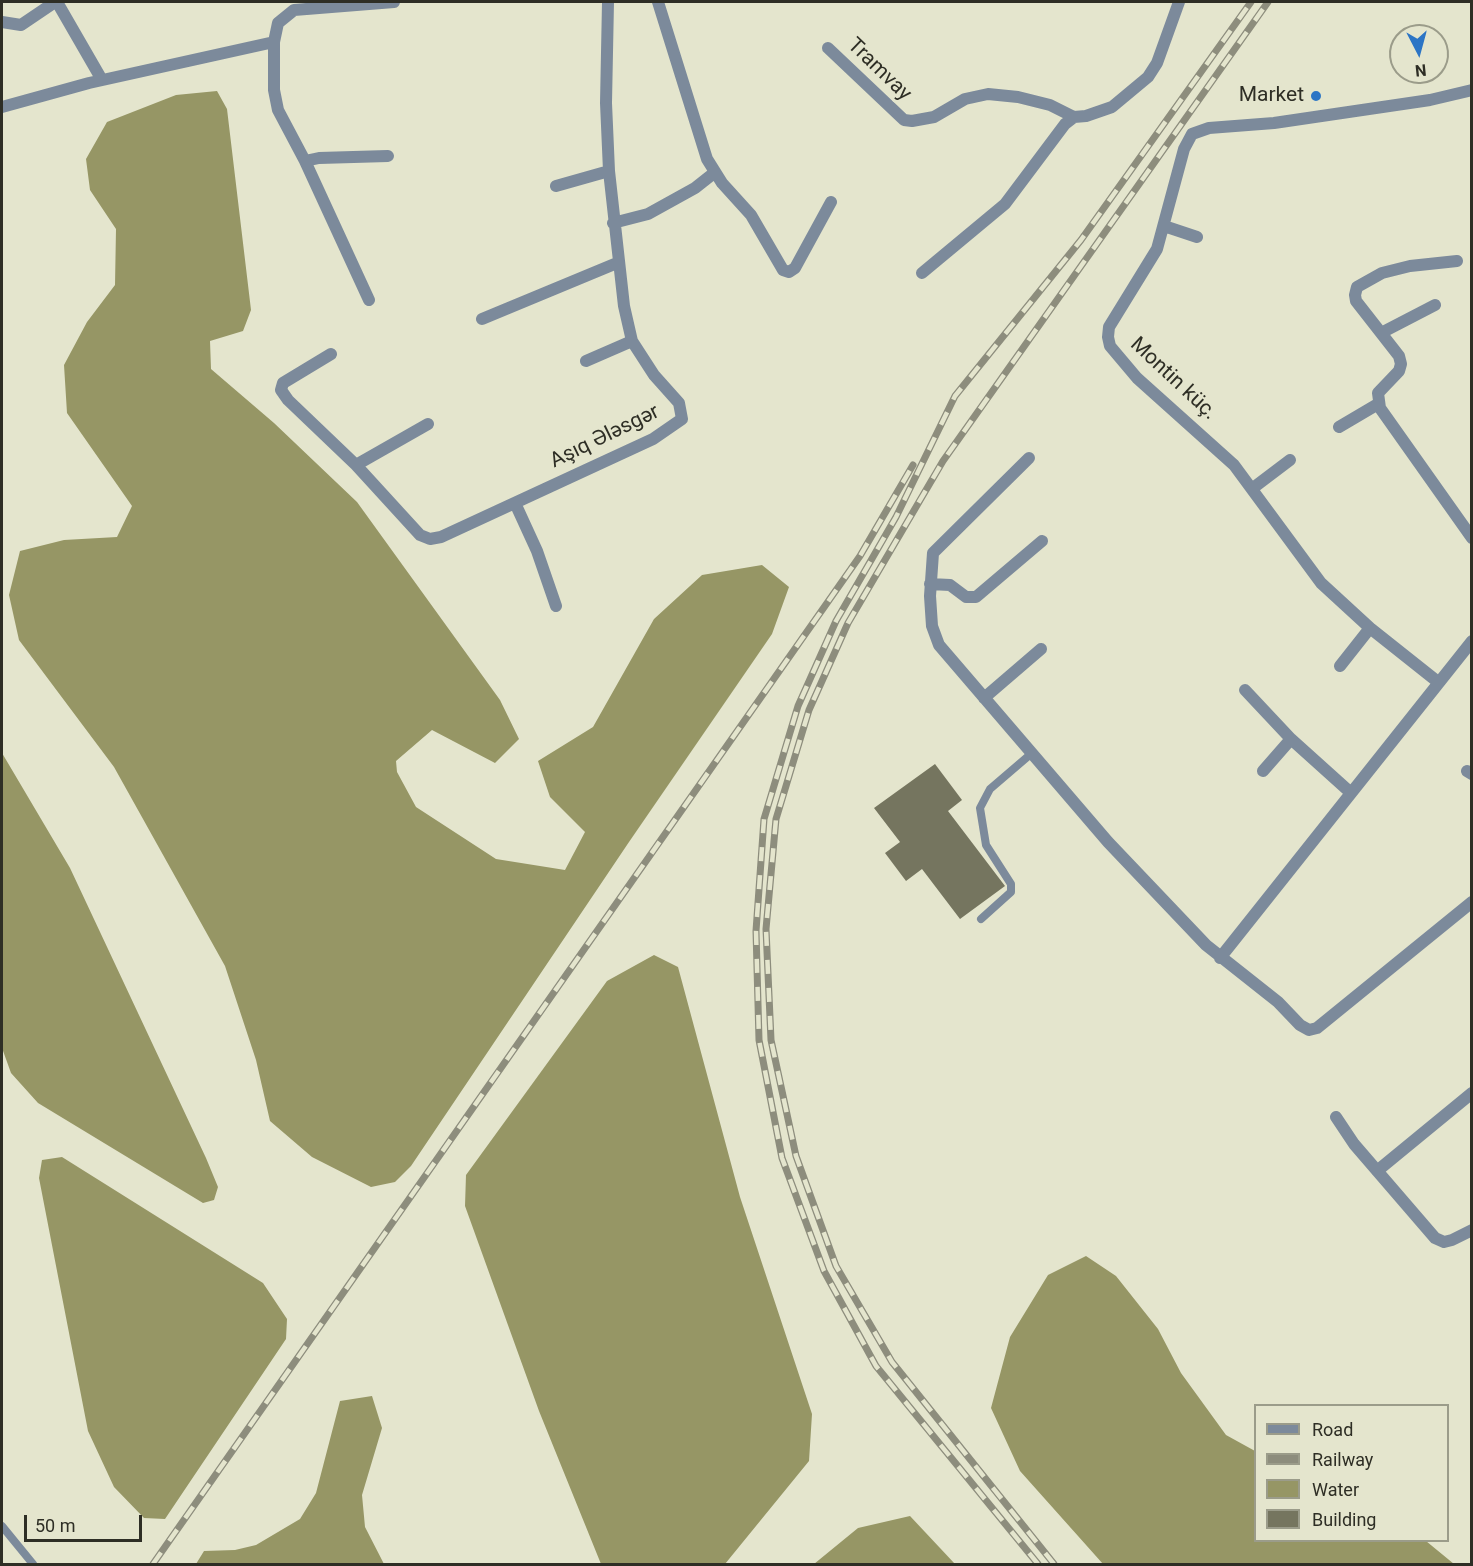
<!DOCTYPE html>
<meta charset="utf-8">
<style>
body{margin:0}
#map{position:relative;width:1473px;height:1566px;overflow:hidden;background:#e4e5cd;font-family:Roboto,sans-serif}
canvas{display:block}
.frame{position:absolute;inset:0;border:3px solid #2e2e25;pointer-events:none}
.legend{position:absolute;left:1254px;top:1404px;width:195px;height:138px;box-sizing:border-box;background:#e4e5cd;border:2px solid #9b9c8a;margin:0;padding:8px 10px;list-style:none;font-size:18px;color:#2e2e25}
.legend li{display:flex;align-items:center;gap:12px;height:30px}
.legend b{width:30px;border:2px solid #9b9c8a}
.north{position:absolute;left:1389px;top:24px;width:60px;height:60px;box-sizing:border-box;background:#e4e5cd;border:2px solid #9b9c8a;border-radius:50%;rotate:174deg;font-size:16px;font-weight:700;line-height:24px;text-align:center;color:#2e2e25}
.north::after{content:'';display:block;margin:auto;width:21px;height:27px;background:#2c75c5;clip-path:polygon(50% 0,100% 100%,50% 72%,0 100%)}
.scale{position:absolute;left:24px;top:1515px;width:118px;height:27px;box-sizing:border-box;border:3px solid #2e2e25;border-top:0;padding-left:8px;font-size:18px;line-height:21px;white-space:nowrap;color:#2e2e25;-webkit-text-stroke:4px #e4e5cd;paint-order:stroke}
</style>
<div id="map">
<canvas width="1473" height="1566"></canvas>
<div class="frame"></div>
<ul class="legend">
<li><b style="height:8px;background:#7c8a9b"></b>Road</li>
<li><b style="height:8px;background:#8d8d7d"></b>Railway</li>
<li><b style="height:16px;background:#969665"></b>Water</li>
<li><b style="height:16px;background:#75755f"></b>Building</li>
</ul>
<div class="north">N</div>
<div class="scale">50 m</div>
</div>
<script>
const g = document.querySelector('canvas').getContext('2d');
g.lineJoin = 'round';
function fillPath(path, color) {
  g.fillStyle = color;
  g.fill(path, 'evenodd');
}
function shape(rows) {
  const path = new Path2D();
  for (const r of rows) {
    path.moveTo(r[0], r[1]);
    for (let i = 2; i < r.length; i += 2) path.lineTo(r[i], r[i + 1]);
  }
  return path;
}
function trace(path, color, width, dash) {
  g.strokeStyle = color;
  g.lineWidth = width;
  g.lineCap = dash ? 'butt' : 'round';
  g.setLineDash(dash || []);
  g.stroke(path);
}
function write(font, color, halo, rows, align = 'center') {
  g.font = font + ' Roboto,sans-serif';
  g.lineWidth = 6;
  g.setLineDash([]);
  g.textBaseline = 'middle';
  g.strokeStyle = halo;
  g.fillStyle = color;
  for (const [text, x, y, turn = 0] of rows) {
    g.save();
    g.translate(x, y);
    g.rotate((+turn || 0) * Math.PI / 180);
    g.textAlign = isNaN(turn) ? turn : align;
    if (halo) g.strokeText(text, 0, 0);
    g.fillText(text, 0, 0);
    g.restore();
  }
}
fillPath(shape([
 [217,91,227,109,251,310,243,331,210,341,211,369,274,423,357,502,500,700,519,739,495,763,432,730,396,761,397,772,416,807,496,859,565,870,585,832,550,797,538,761,593,727,654,619,702,575,762,565,789,587,772,634,629,842,411,1166,395,1182,371,1187,312,1157,270,1121,256,1060,225,966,114,767,19,640,9,595,20,551,64,540,117,537,132,506,67,413,64,365,87,322,115,285,116,229,90,190,86,159,107,122,176,95],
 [2,753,70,868,206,1158,218,1187,214,1200,203,1203,38,1103,11,1073,2,1048],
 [654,955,678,967,740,1197,812,1414,809,1461,725,1564,601,1564,539,1411,465,1206,466,1175,607,981],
 [62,1157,263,1283,287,1319,286,1339,165,1519,144,1518,114,1487,88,1431,39,1178,42,1160],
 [1086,1256,1116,1276,1158,1329,1181,1373,1226,1435,1255,1451,1256,1540,1426,1541,1454,1564,1103,1564,1020,1471,991,1408,1010,1337,1048,1275],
 [372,1396,382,1428,362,1495,365,1527,384,1564,196,1564,204,1551,235,1550,256,1545,300,1519,316,1493,340,1401],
 [910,1516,955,1564,814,1564,858,1528]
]), '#969665');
fillPath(shape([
 [935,764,962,800,948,811,1005,886,960,919,922,869,906,881,885,853,900,842,874,808]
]), '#75755f');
trace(shape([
 [981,919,1011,892,1011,884,986,845,980,808,990,789,1032,753],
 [2,1526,33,1564]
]), '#7c8a9b', 8);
trace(shape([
 [57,2,102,80],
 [658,2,707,159,722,183,751,215,783,270,789,272,795,268,831,202],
 [2,22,21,25,55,2],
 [828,48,904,120,912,121,934,117,965,99,988,94,1018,97,1050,105,1074,117,1086,116,1112,107,1148,77,1157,63,1179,2],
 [2,107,89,83,274,42],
 [305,161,319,158,388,156],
 [556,186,609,171],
 [613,223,648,214,695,188,714,173],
 [1164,226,1197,237],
 [1457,261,1410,266,1382,273,1357,287,1355,295,1356,301,1399,356,1401,364,1399,371,1378,393,1380,408,1472,538],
 [922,273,1005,204,1065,124,1074,117],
 [369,300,305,161,278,110,274,90,274,42,278,23,294,10,394,2],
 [482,319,617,263],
 [1381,333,1435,305],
 [331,354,283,383,281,390,288,400,356,465,420,535,430,539,441,537,653,439,682,419,679,403,654,375,632,341,624,306,609,171,606,103,608,2],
 [586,361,632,341],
 [1339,427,1378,404],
 [1029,458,933,553,930,596,932,626,939,645,1108,842,1206,945,1278,1002,1300,1025,1309,1030,1317,1028,1472,902],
 [356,465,428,424],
 [1253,488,1290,460],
 [515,503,537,551,556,606],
 [930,584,950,585,966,597,976,597,1042,541],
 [1340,666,1370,628],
 [1438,682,1370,628,1321,583,1234,465,1137,378,1110,346,1108,337,1109,327,1157,249,1184,149,1192,134,1209,128,1274,123,1430,100,1472,90],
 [1245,690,1291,739,1351,793],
 [984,698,1041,649],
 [1263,771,1291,739],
 [1467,771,1472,774],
 [1220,958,1472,641],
 [1336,1117,1354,1144,1435,1238,1444,1242,1452,1240,1472,1230],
 [1377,1171,1472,1093]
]), '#7c8a9b', 12);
const rail = shape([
 [153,1564,860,556,913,465],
 [1038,1564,876,1366,824,1271,782,1158,759,1040,756,931,764,819,798,706,836,621,896,517,955,396,1081,240,1251,2],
 [1054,1564,892,1362,836,1266,796,1156,771,1040,766,929,776,819,809,710,848,623,943,461,1268,2]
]);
trace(rail, '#8d8d7d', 7);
trace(rail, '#e4e5cd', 4.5, [14]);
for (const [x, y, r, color] of [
 [1316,96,6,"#2c75c5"]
]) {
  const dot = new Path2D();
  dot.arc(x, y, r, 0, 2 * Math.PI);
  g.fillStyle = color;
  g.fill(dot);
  trace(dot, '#e4e5cd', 2);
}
write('21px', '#2e2e25', '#e4e5cd', [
 ["Tramvay",879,70,44],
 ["Montin küç.",1173,379,43],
 ["Aşıq Ələsgər",605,437,-26]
]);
write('21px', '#2e2e25', '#e4e5cd', [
 ["Market",1304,96]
], 'right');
</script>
